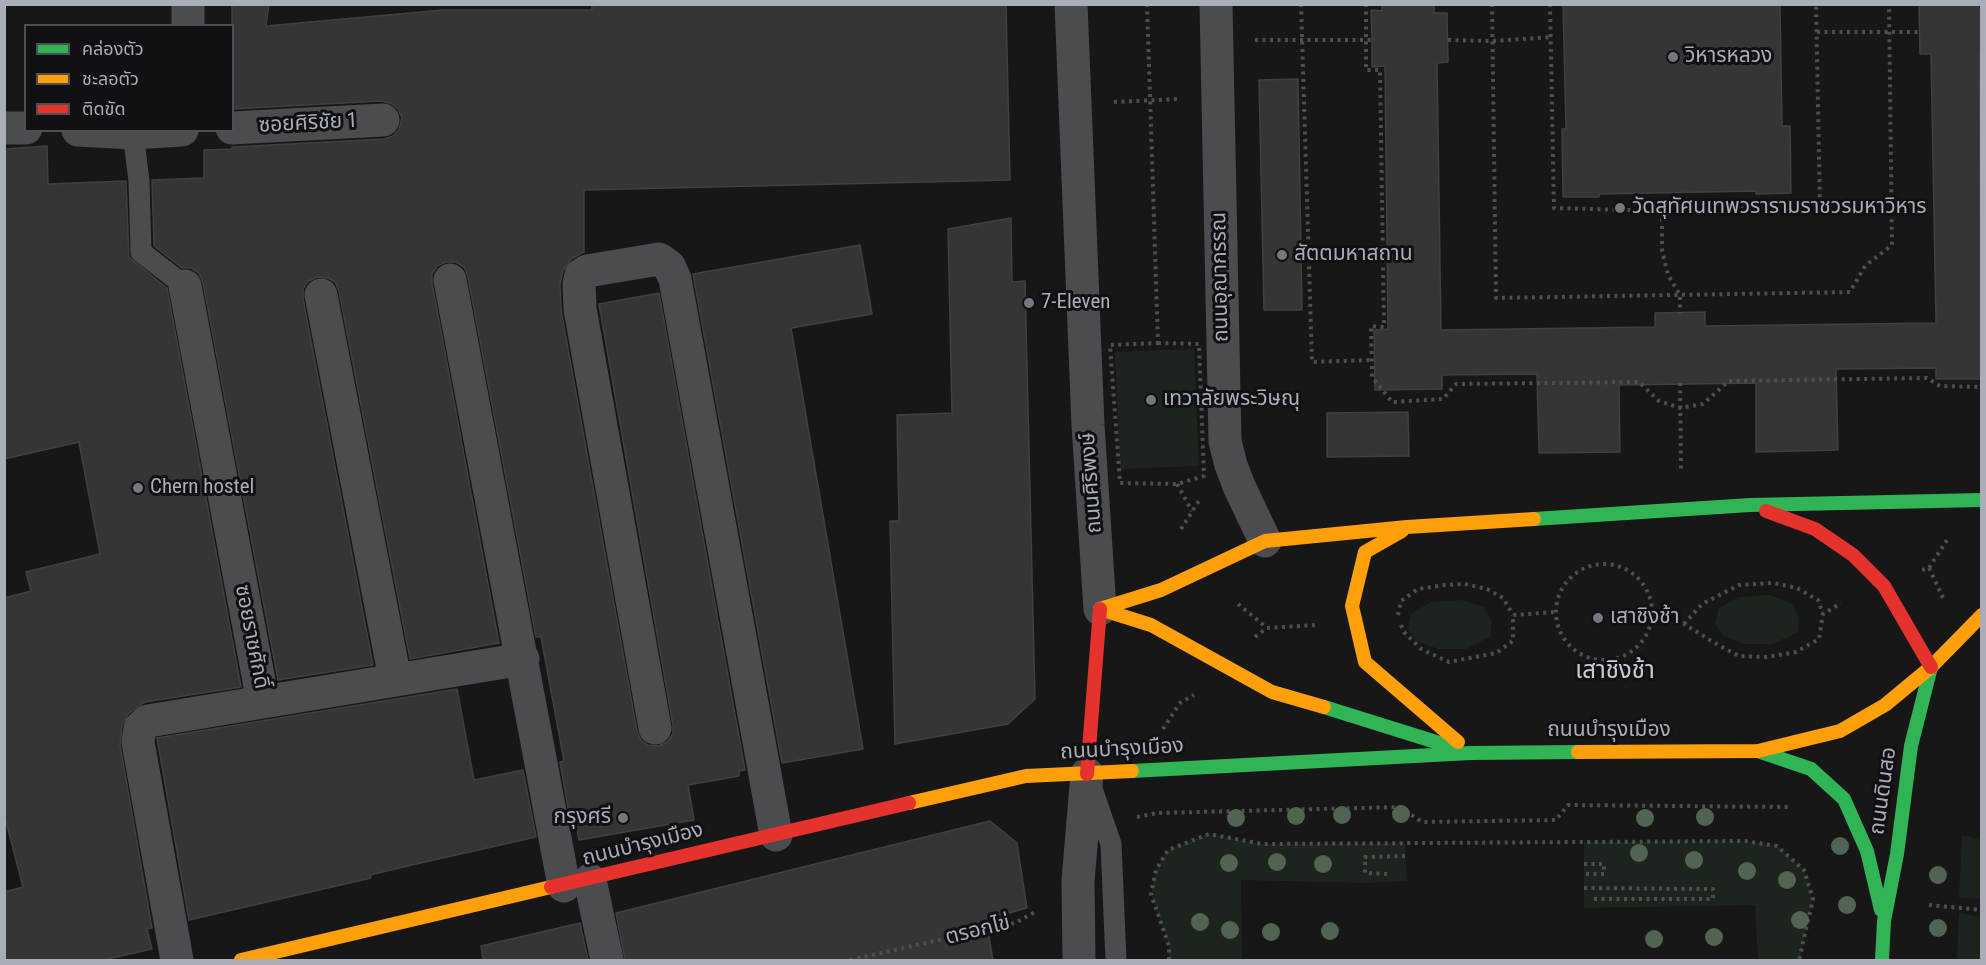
<!DOCTYPE html>
<meta charset="utf-8">
<style>
body{margin:0}
#map{position:relative;width:1986px;height:965px;overflow:hidden;background:#171717;font-family:"Roboto Condensed","Noto Sans Thai",sans-serif}
canvas{display:block}
.frame{position:absolute;inset:0;border:6px solid #a8adb8;pointer-events:none}
.legend{position:absolute;left:24px;top:24px;width:210px;height:108px;box-sizing:border-box;background:#111113;border:2px solid #4d4f55;margin:0;padding:8px 10px;list-style:none;font-size:18px;color:#a8adb8}
.legend li{display:flex;align-items:center;gap:12px;height:30px}
.legend b{width:30px;border:2px solid #4d4f55}
</style>
<div id="map">
<canvas width="1986" height="965"></canvas>
<div class="frame"></div>
<ul class="legend">
<li><b style="height:8px;background:#30b455"></b>คล่องตัว</li>
<li><b style="height:8px;background:#ff9f0a"></b>ชะลอตัว</li>
<li><b style="height:8px;background:#e5322d"></b>ติดขัด</li>
</ul>
</div>
<script>
const g = document.querySelector('canvas').getContext('2d');
g.lineJoin = 'round';
function fillPath(path, color) {
  g.fillStyle = color;
  g.fill(path, 'evenodd');
}
function shape(rows) {
  const path = new Path2D();
  for (const r of rows) {
    if (r.length === 3) {
      path.moveTo(r[0] + r[2], r[1]);
      path.arc(r[0], r[1], r[2], 0, 2 * Math.PI);
      continue;
    }
    path.moveTo(r[0], r[1]);
    for (let i = 2; i < r.length; i += 2) path.lineTo(r[i], r[i + 1]);
  }
  return path;
}
function trace(path, color, width, dash) {
  g.strokeStyle = color;
  g.lineWidth = width;
  g.lineCap = dash ? 'butt' : 'round';
  g.setLineDash(dash || []);
  g.stroke(path);
}
function write(font, color, halo, rows, align = 'center') {
  g.font = font + ' "Roboto Condensed","Noto Sans Thai",sans-serif';
  g.lineWidth = 6;
  g.setLineDash([]);
  g.textBaseline = 'middle';
  g.strokeStyle = halo;
  g.fillStyle = color;
  for (const [text, x, y, turn = 0] of rows) {
    g.save();
    g.translate(x, y);
    g.rotate((+turn || 0) * Math.PI / 180);
    g.textAlign = isNaN(turn) ? turn : align;
    if (halo) g.strokeText(text, 0, 0);
    g.fillText(text, 0, 0);
    g.restore();
  }
}
fillPath(shape([
 [1194,349,1199,466,1120,469,1115,352],
 [1770,595,1791,603,1799,617,1798,632,1773,644,1745,644,1723,636,1715,623,1719,608,1739,597],
 [1462,600,1484,607,1491,621,1491,636,1466,649,1438,649,1416,641,1408,629,1411,614,1431,602],
 [1209,834,1263,844,1405,843,1407,881,1365,883,1241,880,1242,960,1169,960,1169,946,1151,894,1156,870,1168,850],
 [1962,835,1981,840,1981,899,1959,898],
 [1745,841,1777,846,1804,870,1813,899,1799,960,1758,960,1755,905,1584,908,1584,842],
 [1959,913,1981,917,1981,960,1957,959]
]), '#1d241e');
const building = shape([
 [232,4,269,4,266,26,443,10,592,10,592,4,1006,4,1010,180,584,190,584,252,571,259,563,271,560,284,561,310,637,731,641,740,648,745,658,746,667,742,673,734,673,725,599,304,659,293,745,770,739,771,739,776,688,785,694,820,579,840,577,829,572,830,560,762,564,761,541,637,536,637,468,277,464,267,456,262,446,262,437,266,432,274,432,283,499,643,410,659,339,291,335,282,328,278,318,277,308,281,303,289,303,299,373,665,278,680,203,283,199,273,191,268,182,268,154,246,152,180,204,178,204,150,232,149,232,147,384,139,393,136,399,129,402,118,398,109,392,104,382,101,232,109,232,4],
 [1382,4,1434,4,1434,13,1447,13,1448,62,1437,63,1441,330,1655,327,1655,313,1705,312,1705,326,1936,323,1931,54,1920,54,1919,4,1978,4,1978,8,1982,8,1982,53,1979,54,1982,379,1936,379,1936,368,1836,369,1838,450,1756,452,1756,383,1619,385,1620,452,1539,453,1537,374,1442,375,1442,389,1375,390,1374,330,1388,329,1385,66,1372,67,1372,40,1371,10,1382,11,1382,4],
 [1563,4,1780,4,1782,126,1790,126,1791,193,1756,194,1756,191,1599,194,1599,197,1563,197,1562,129,1566,129,1563,4],
 [1298,79,1302,310,1264,310,1259,80,1298,79],
 [47,146,48,184,126,181,129,257,167,288,241,687,145,702,128,714,122,725,120,745,152,928,147,929,152,949,103,960,4,960,4,892,23,887,4,814,4,598,31,591,26,572,100,554,79,442,4,459,4,149,47,146],
 [1011,218,1012,282,1025,281,1035,699,1008,724,895,744,890,521,899,521,897,415,952,413,948,229,1011,218],
 [860,245,872,314,791,328,863,749,782,763,693,274,860,245],
 [1408,412,1409,456,1327,457,1327,413,1408,412],
 [457,689,474,780,523,770,536,837,416,864,370,875,371,878,189,920,157,738,457,689],
 [990,821,1017,843,1027,908,986,919,993,960,625,960,616,913,990,821],
 [580,923,588,960,483,960,481,946,580,923]
]);
fillPath(building, '#353536');
trace(building, '#3f4043', 1.5);
trace(shape([
 [1147,4,1158,343],
 [1301,4,1312,362,1372,360],
 [1366,4,1366,70,1380,70,1384,327,1371,326,1372,377,1392,402,1443,399,1456,384,1639,382,1659,401,1680,408,1703,404,1729,381,1927,378,1940,386,1982,387],
 [1369,4,1378,4],
 [1492,4,1496,298,1850,292,1865,266,1892,245,1889,4],
 [1550,4,1554,208,1662,211,1820,207,1816,4],
 [1817,32,1920,32],
 [1255,40,1372,40],
 [1448,40,1493,41,1551,37],
 [1114,102,1178,99],
 [1662,211,1662,250,1668,275,1680,295,1680,313],
 [1158,343,1199,344,1204,476,1177,484,1120,483,1110,345,1158,343],
 [1680,383,1681,469],
 [1177,484,1192,511],
 [1181,529,1200,499],
 [1604,612,48],
 [1929,568,1943,598],
 [1922,570,1929,568,1947,540],
 [1238,604,1267,628],
 [1398,615,1401,601,1418,589,1444,585,1465,584,1487,589,1503,598,1513,615],
 [1653,620,1684,624,1718,645,1739,656,1767,657,1796,652,1819,639,1823,614,1841,603],
 [1684,624,1702,604,1739,585,1773,583,1797,588,1818,600,1823,614],
 [1401,625,1404,632,1421,649,1449,662,1496,653,1513,641,1513,615,1555,612],
 [1255,637,1267,628,1316,625],
 [1163,729,1180,703,1194,695],
 [1137,817,1157,813,1400,807,1422,822,1556,820,1568,805,1792,807],
 [1584,864,1604,864,1604,874,1586,874],
 [1387,874,1365,873,1365,857,1405,856],
 [1584,888,1713,889,1713,899,1592,899],
 [1929,905,1982,910],
 [850,960,1015,923,1035,912],
 [1169,960,1169,946,1151,894,1156,870,1168,850,1209,834,1263,844,1745,841,1777,846,1804,870,1813,899,1799,960]
]), '#4d4e52', 4, [3, 4.5]);
trace(shape([
 [133,133,139,181,141,252,185,286],
 [1091,786,1111,844,1116,960]
]), '#4b4c50', 21);
trace(shape([
 [188,4,188,26],
 [1071,4,1088,425,1100,609],
 [1216,4,1225,441,1231,465,1239,486,1265,541],
 [4,128,26,128],
 [232,128,383,120],
 [78,130,133,133,182,130],
 [450,280,564,886],
 [185,286,263,702],
 [321,295,395,679],
 [655,728,580,309,579,284,581,275,587,271,659,259,669,266,675,279,776,835],
 [590,880,607,960],
 [177,960,138,742,140,728,148,721,523,659],
 [1079,960,1078,881,1087,774]
]), '#4b4c50', 33);
trace(shape([
 [1534,519,1750,505,1982,500],
 [1324,707,1452,747],
 [1758,751,1811,769,1844,799,1867,851,1881,910],
 [1132,771,1471,753,1578,752],
 [1882,960,1884,921,1897,854,1911,746,1931,667]
]), '#30b455', 14);
trace(shape([
 [1402,531,1365,552,1352,606,1365,662,1458,742],
 [1100,609,1161,590,1265,541,1407,527,1534,519],
 [1100,609,1151,625,1272,692,1324,707],
 [1578,752,1758,751,1840,731,1885,705,1931,667,1982,615],
 [909,803,1026,776,1132,771],
 [241,960,551,887]
]), '#ff9f0a', 14);
trace(shape([
 [1766,511,1815,529,1853,555,1884,586,1931,667],
 [1087,774,1100,609],
 [551,887,909,803]
]), '#e5322d', 14);
g.fillStyle = '#506451';
for (const [x, y] of [
 [1401,814],
 [1342,815],
 [1296,816],
 [1705,817],
 [1236,818],
 [1645,818],
 [1840,846],
 [1639,853],
 [1694,860],
 [1277,862],
 [1229,863],
 [1323,864],
 [1747,871],
 [1938,875],
 [1787,880],
 [1847,905],
 [1800,920],
 [1200,922],
 [1938,928],
 [1230,930],
 [1330,931],
 [1271,932],
 [1714,937],
 [1654,939]
]) {
  g.beginPath();
  g.arc(x, y, 9, 0, 2 * Math.PI);
  g.fill();
}
for (const [x, y, r, color] of [
 [1673,57,6,"#757880"],
 [1620,208,6,"#757880"],
 [1282,255,6,"#757880"],
 [1029,303,6,"#757880"],
 [1151,400,6,"#757880"],
 [138,488,6,"#757880"],
 [1598,618,6,"#757880"],
 [623,818,6,"#757880"]
]) {
  const dot = new Path2D();
  dot.arc(x, y, r, 0, 2 * Math.PI);
  g.fillStyle = color;
  g.fill(dot);
  trace(dot, '#111113', 2);
}
write('21px', '#a8adb8', '#111113', [
 ["วิหารหลวง",1685,57],
 ["วัดสุทัศนเทพวรารามราชวรมหาวิหาร",1632,208],
 ["สัตตมหาสถาน",1294,255],
 ["7-Eleven",1041,303],
 ["เทวาลัยพระวิษณุ",1163,400],
 ["Chern hostel",150,488],
 ["เสาชิงช้า",1610,618],
 ["กรุงศรี",611,818,"right"]
], 'left');
write('21px', '#a8adb8', '#111113', [
 ["ซอยศิริชัย 1",308,124,-3],
 ["ถนนอุณากรรณ",1221,277,-91],
 ["ถนนศิริพงษ์",1092,483,-94],
 ["ซอยราชศักดิ์",251,637,79],
 ["ถนนบำรุงเมือง",1609,731],
 ["ถนนบำรุงเมือง",1122,750,-3],
 ["ถนนดินสอ",1884,791,-82],
 ["ถนนบำรุงเมือง",643,845,-14],
 ["ตรอกไข่",978,931,-14]
]);
write('24px', '#c9ccd4', '#111113', [
 ["เสาชิงช้า",1615,672]
]);
</script>
